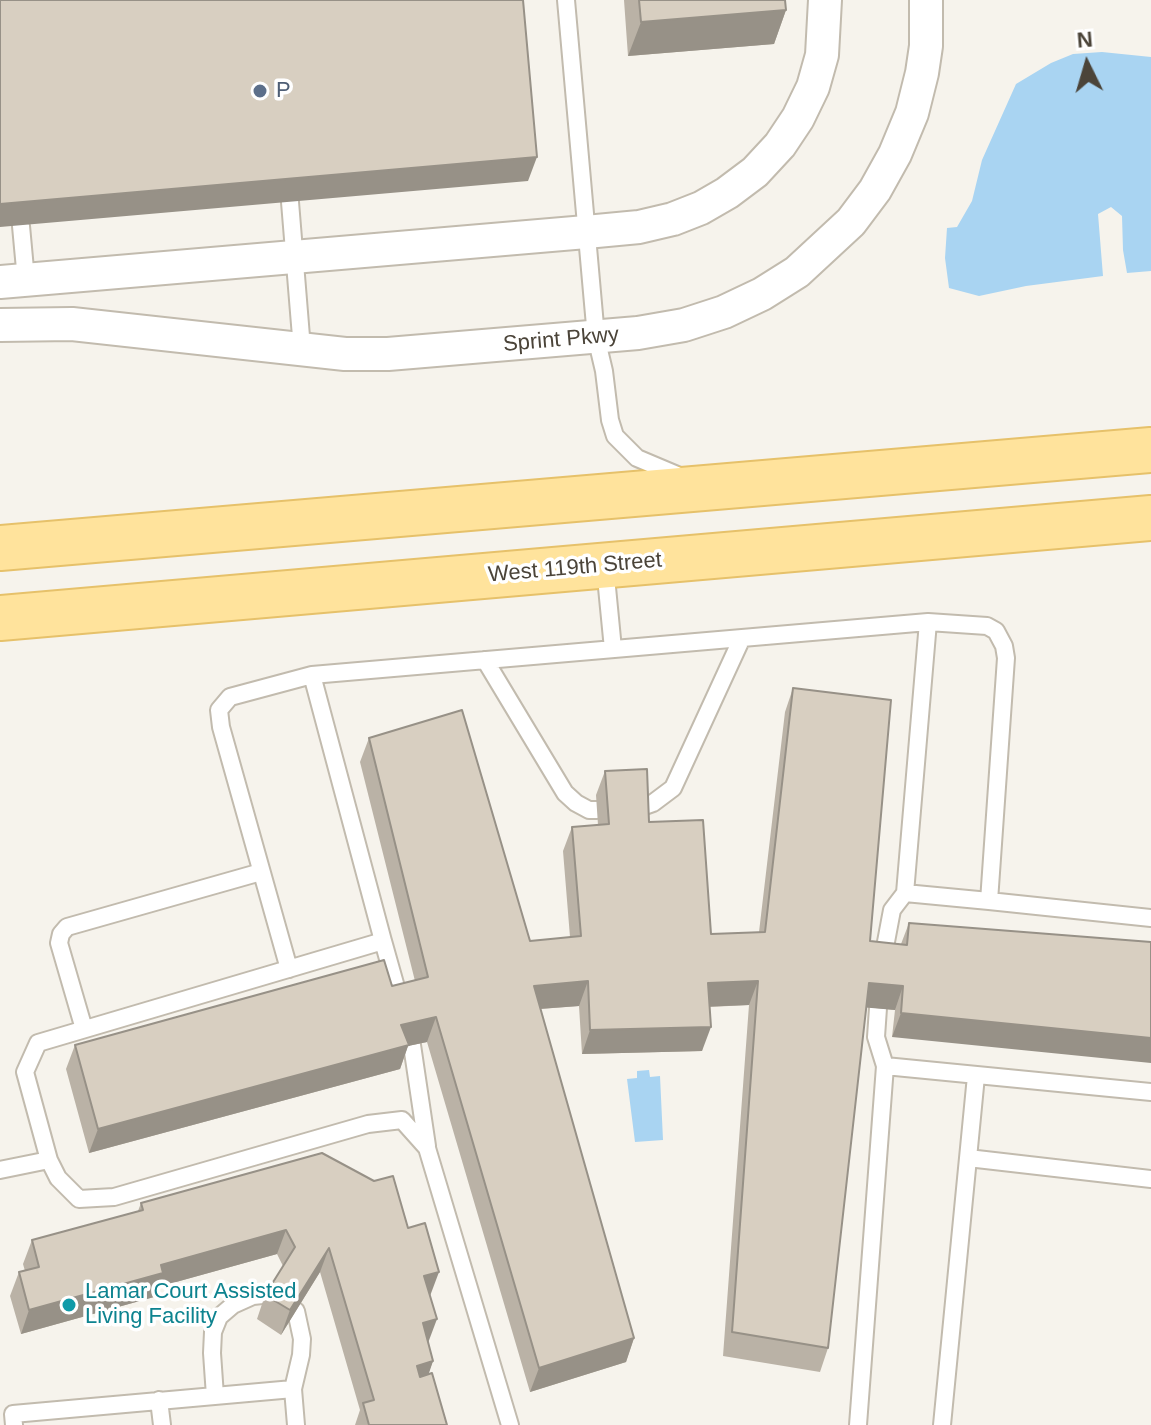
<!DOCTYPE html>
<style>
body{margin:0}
#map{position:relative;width:1151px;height:1425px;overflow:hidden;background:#f6f3ec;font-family:Arial,sans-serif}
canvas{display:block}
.north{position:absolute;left:1047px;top:24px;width:80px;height:80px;-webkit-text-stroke:6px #fff;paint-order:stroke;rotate:355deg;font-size:22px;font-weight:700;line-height:32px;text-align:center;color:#4b4439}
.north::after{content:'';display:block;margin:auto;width:28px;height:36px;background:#4b4439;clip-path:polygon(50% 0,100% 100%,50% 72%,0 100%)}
</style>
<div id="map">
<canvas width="1151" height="1425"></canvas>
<div class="north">N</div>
</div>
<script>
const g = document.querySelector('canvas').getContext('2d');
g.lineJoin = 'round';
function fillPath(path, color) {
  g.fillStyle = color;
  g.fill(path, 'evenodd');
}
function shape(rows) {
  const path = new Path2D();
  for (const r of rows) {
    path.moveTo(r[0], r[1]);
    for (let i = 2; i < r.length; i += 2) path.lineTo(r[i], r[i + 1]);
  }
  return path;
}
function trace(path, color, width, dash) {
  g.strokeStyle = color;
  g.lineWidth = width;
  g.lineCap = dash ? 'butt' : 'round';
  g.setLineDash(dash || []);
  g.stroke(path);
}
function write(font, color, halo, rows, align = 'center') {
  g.font = font + ' Arial,sans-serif';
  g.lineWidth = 7;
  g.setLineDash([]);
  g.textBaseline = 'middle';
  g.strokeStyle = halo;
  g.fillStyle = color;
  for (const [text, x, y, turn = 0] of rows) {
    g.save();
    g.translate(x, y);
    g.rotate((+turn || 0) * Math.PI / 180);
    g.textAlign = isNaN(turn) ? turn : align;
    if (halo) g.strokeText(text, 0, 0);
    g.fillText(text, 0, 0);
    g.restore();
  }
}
fillPath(shape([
 [1102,52,1151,57,1151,271,1127,273,1123,250,1122,216,1111,207,1098,214,1103,276,1026,286,979,296,949,288,945,258,947,228,957,227,972,201,982,160,1016,84,1051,63,1073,54],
 [649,1070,650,1077,660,1076,663,1140,635,1142,627,1079,637,1078,637,1071]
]), '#a9d4f2');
const lane = shape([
 [566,0,596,337,604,371,610,420,615,436,637,458,682,477],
 [290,202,302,349],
 [21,226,26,280],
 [605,567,613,649],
 [928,622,987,626,996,631,1004,646,1006,658,989,901,1151,918],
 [485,660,565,793,576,803,589,810,597,810],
 [639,808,653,803,673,788,742,638],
 [905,893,989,901],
 [383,941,401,1005],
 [289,969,221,727,219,710,230,697,312,675],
 [84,1029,59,943,61,934,67,927,261,872],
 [412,1045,427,1146],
 [885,1066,1151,1092],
 [968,1158,1151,1179],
 [49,1160,58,1178,79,1199,114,1197,368,1124,402,1120,427,1148,510,1425],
 [0,1170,49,1160,25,1072,38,1043,383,941,312,675,928,622,905,893,892,910,882,963],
 [293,1389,301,1355,302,1339,296,1311],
 [215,1396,212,1353,213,1332,219,1317,233,1305,253,1296,272,1294],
 [159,1400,162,1425],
 [14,1425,13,1414,293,1389,296,1425],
 [858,1425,885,1066,876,1037,878,1008],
 [942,1425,976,1076]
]);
const street = shape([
 [0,282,586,232,639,227,673,219,701,208,727,193,755,172,780,145,798,118,813,87,822,55,825,0],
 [0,325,72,324,345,354,388,354,638,333,684,325,724,312,762,294,797,272,851,222,875,190,895,154,912,113,922,73,926,46,926,0]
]);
const primary = shape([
 [0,548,1151,450],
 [0,618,1151,518]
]);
trace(lane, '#c2bbae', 20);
trace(street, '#c2bbae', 36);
trace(primary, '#e6c16a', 48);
trace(lane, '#fff', 16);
trace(street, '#fff', 32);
trace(primary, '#ffe39c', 44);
fillPath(shape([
 [624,0,785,0,786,10,774,44,628,56],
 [793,688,870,941,901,944,909,923,1151,942,892,1037,895,1010,866,1007,828,1348,820,1372,723,1356,749,1005,709,1007,702,1051,582,1054,579,1006,540,1009,634,1338,626,1362,530,1392,427,1042,408,1046,400,1069,89,1153,66,1069,75,1045,392,986,415,981,360,762,369,738,530,941,570,937,563,851,572,827,598,825,596,795,605,771,649,822,711,934,759,932,785,712],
 [141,1203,408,1228,430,1296,428,1342,433,1361,428,1374,447,1425,355,1425,360,1410,320,1272,281,1335,257,1319,265,1295,283,1266,277,1254,158,1287,154,1297,21,1334,10,1296,19,1272,25,1271,23,1264,32,1240,138,1211]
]), '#bab2a6');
fillPath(shape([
 [786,10,774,44,628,56,641,22],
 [537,157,528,181,0,227,0,204],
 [588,981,579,1006,525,1010,534,986],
 [758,981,749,1005,699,1007,708,983],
 [869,983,903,986,895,1010,860,1007],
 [901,1013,1151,1038,1151,1063,892,1037],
 [436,1017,427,1042,408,1046,400,1069,89,1153,98,1129,401,1025],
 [711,1027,702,1051,582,1054,590,1030],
 [286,1230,277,1254,158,1287,154,1297,21,1334,29,1310,161,1265],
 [329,1248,320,1272,281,1335,290,1310],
 [439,1272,430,1296,424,1276],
 [437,1319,428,1343,423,1323],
 [634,1338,626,1362,530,1392,539,1368],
 [433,1361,425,1385,408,1390,417,1366]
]), '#979187');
const building = shape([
 [0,0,523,0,537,157,0,204,0,0],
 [639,0,785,0,786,10,641,22,639,0],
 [793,688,891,700,870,941,907,945,909,923,1151,942,1151,1038,901,1013,903,986,869,983,828,1348,732,1332,758,981,708,983,711,1027,590,1030,588,981,534,986,634,1338,539,1368,436,1017,401,1025,409,1045,98,1129,75,1045,384,960,392,986,428,977,369,738,462,710,530,941,581,936,572,827,609,824,605,771,647,769,649,822,703,820,711,934,765,932,793,688],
 [322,1153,374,1181,393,1176,408,1228,425,1223,439,1272,424,1276,437,1319,423,1323,433,1361,417,1366,420,1377,432,1373,447,1425,369,1425,363,1403,374,1400,329,1248,290,1310,265,1295,295,1247,286,1230,161,1265,163,1273,29,1310,19,1272,39,1267,32,1240,143,1210,141,1203,322,1153]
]);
fillPath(building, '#d8cfc1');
trace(building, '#979187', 2);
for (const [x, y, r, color] of [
 [260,91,8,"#5c6f8a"],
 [69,1305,8,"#0f9aa8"]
]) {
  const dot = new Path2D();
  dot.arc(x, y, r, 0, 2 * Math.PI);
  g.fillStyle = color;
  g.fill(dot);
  trace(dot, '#fff', 3);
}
write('22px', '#4e5e75', '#fff', [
 ["P",276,91]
], 'left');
write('22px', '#4b4439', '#fff', [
 ["Sprint Pkwy",561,340,-5],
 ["West 119th Street",575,568,-5]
]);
write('22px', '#0d838f', '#fff', [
 ["Lamar Court Assisted",85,1292],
 ["Living Facility",85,1317]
], 'left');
</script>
